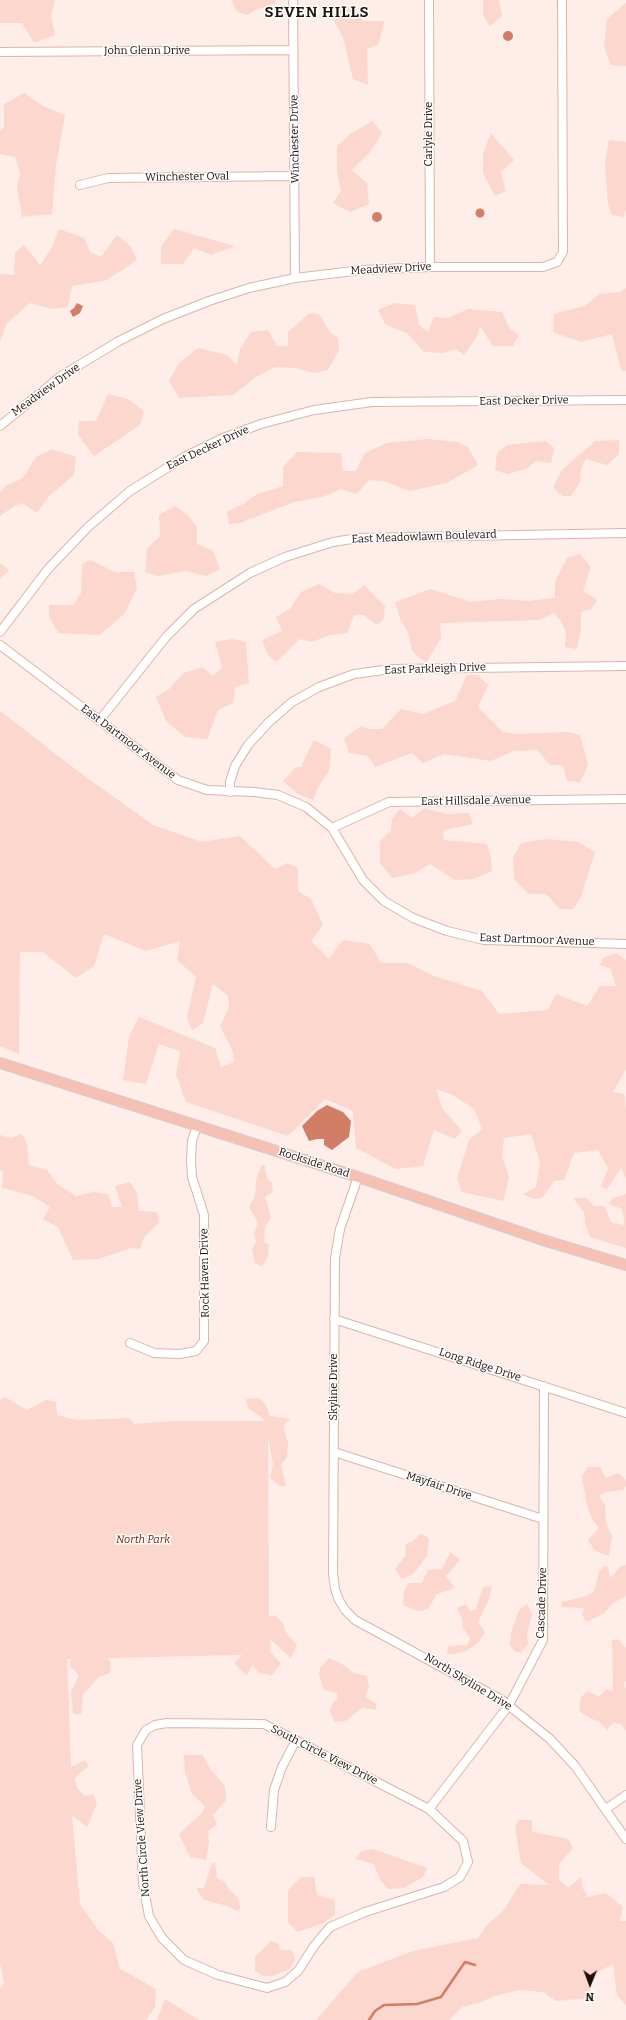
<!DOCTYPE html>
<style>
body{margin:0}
#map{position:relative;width:626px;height:2020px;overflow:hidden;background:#feede8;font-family:Bitter,serif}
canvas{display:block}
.north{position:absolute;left:570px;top:1964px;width:40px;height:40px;-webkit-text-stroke:3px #fff;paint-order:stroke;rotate:181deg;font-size:11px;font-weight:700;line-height:16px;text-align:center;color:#1e100c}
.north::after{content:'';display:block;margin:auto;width:14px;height:18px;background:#1e100c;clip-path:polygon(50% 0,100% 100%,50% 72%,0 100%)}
</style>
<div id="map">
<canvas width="626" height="2020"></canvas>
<div class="north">N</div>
</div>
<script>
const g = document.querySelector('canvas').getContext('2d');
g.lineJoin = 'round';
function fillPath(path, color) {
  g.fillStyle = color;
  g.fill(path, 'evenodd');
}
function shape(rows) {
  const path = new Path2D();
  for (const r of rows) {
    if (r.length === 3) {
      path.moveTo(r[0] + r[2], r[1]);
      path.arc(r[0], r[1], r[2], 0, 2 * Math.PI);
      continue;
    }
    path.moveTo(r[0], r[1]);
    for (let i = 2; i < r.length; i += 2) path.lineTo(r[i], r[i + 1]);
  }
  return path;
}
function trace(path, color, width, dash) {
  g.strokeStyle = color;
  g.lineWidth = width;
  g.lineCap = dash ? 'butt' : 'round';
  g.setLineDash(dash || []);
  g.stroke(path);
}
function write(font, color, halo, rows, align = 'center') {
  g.font = font + ' Bitter,serif';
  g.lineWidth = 3;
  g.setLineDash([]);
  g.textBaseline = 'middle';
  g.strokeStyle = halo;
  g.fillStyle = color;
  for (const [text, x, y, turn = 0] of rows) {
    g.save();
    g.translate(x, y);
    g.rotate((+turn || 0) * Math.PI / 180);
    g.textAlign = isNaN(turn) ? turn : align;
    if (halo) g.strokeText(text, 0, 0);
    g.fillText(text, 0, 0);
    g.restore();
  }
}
fillPath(shape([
 [0,0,55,0,51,16,55,35,34,43,22,23,0,23],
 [232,0,276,0,275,4,257,9,248,15,237,12],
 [483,0,499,0,502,16,490,26,483,15],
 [626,3,626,66,611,65,604,47,607,19],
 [335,5,353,7,363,21,384,21,379,44,367,49,368,85,353,79,343,37,334,21],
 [24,93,43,106,65,115,56,165,52,214,22,217,17,187,20,173,15,157,0,154,0,131,4,128,4,104],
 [372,121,382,133,370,152,352,170,367,183,369,204,350,212,333,203,341,191,337,171,337,146,349,135],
 [491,133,514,160,501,172,506,191,495,196,483,173,483,153],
 [609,140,626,142,626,209,624,217,612,215,608,204,605,163],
 [59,229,84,238,90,252,101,257,117,235,130,246,137,260,107,280,72,286,68,307,52,309,30,303,7,323,0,341,0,274,14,275,15,252,24,245,40,265,51,249],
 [174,229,206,238,235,246,211,255,194,248,183,264,161,264,161,247],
 [626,288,626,371,621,370,612,334,581,342,553,332,554,314,584,306,600,294,620,292],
 [395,303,415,305,419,325,428,332,434,317,448,318,468,309,502,312,510,329,519,335,513,346,493,346,480,326,476,338,464,355,456,349,444,353,424,352,408,334,385,324,378,310],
 [310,313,319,314,330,332,338,338,339,350,328,370,315,373,295,368,275,367,256,377,233,395,179,398,169,381,179,363,198,348,227,355,237,365,240,349,251,332,268,330,277,346,288,346,288,332],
 [108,394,128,399,144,411,140,425,94,456,78,435,79,421,96,421],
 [428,439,457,442,468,447,478,465,447,483,410,491,384,481,369,480,357,494,341,489,322,497,294,502,240,523,229,524,227,512,245,503,257,494,283,486,283,467,297,452,341,453,343,471,356,471,365,453,387,443],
 [619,440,619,454,607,465,586,459,581,470,580,482,571,496,562,496,553,487,562,470,595,441],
 [546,441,554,448,551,463,536,461,526,469,507,474,495,470,497,453,507,445],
 [52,449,76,457,74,475,49,496,37,513,22,503,14,506,0,516,0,493,6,486,23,478,36,457],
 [175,506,188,515,197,527,197,544,213,551,220,569,206,576,186,571,158,576,145,572,147,549,160,536,159,515],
 [580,554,591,567,583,591,597,600,591,609,581,612,581,629,577,649,565,647,566,632,561,621,554,613,539,620,440,623,441,638,426,663,412,651,408,632,400,619,395,602,431,589,471,602,500,599,529,601,555,598,555,582,567,558],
 [90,560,115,572,134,572,137,588,125,613,100,635,58,633,49,616,49,605,73,605,81,593,82,564],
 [0,563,9,570,0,579],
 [319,584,335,593,352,594,364,585,385,606,384,619,377,625,364,615,354,615,347,633,330,635,312,642,300,639,276,662,268,655,262,640,282,631,276,617,290,609,301,592],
 [232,639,246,642,249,683,235,687,233,703,218,710,207,739,185,737,166,721,156,697,169,689,184,673,202,667,213,676,222,668,215,642],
 [467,675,478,675,488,685,478,707,503,732,518,734,568,732,580,735,588,765,580,782,567,781,563,765,550,765,537,750,514,751,491,761,444,754,423,763,412,753,375,767,368,756,349,753,344,738,361,726,369,729,382,729,401,709,423,714,455,701],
 [0,711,83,775,153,825,202,842,240,836,275,869,287,863,298,868,298,891,311,899,323,925,311,941,329,959,343,940,370,944,381,963,408,963,434,976,482,991,499,1014,548,1010,556,994,587,1006,600,986,616,986,610,968,600,965,603,958,616,953,626,960,626,1069,613,1092,624,1094,626,1111,626,1179,621,1168,607,1189,601,1186,608,1168,598,1150,574,1153,564,1180,554,1181,542,1198,534,1199,523,1194,536,1187,540,1162,531,1134,504,1138,502,1156,509,1177,503,1201,462,1192,457,1179,469,1140,482,1129,474,1109,453,1095,436,1089,442,1108,462,1131,455,1139,434,1130,423,1166,396,1169,356,1148,353,1111,325,1099,288,1136,186,1102,176,1075,180,1051,159,1044,146,1084,123,1080,129,1037,139,1017,215,1048,221,1067,234,1062,232,1049,220,1026,229,1008,228,996,213,984,203,1023,192,1030,187,1017,196,977,177,960,180,941,146,951,104,934,94,966,76,978,43,952,20,952,19,1054,0,1046],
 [314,740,331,749,329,771,319,786,313,800,298,794,283,781,296,767,301,767],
 [424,808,446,814,469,813,473,824,444,830,443,840,487,844,491,859,492,871,473,879,455,880,430,864,415,873,392,878,380,863,380,841,391,831,392,819,400,809,413,818],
 [546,839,578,842,595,852,581,897,573,909,560,909,546,894,529,894,514,879,513,858,521,843],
 [22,1134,27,1144,29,1165,47,1170,57,1184,76,1196,93,1192,108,1194,112,1207,122,1207,115,1186,130,1182,137,1193,139,1211,157,1212,159,1223,144,1237,140,1249,131,1248,98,1259,73,1260,58,1227,43,1219,50,1207,33,1196,2,1188,3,1172,0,1170,0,1135,11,1138],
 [262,1165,265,1166,267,1179,272,1183,273,1192,265,1197,271,1217,265,1227,264,1242,269,1245,268,1256,262,1266,255,1263,252,1249,256,1242,254,1233,258,1223,249,1207,255,1196,256,1179],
 [626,1194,626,1248,590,1237,585,1223,584,1212,573,1198,586,1198,594,1206,604,1206,612,1223,625,1225,622,1209,609,1204,613,1198],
 [5,1397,27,1410,46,1400,56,1402,57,1415,76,1420,130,1418,134,1424,173,1421,264,1421,263,1418,248,1408,246,1399,259,1398,266,1405,270,1416,291,1419,285,1423,284,1431,288,1441,287,1457,281,1465,286,1486,280,1486,270,1478,273,1464,268,1437,269,1617,275,1615,282,1622,287,1634,297,1645,291,1658,270,1639,270,1652,281,1663,272,1675,259,1673,252,1665,247,1676,234,1663,242,1655,108,1658,111,1664,110,1673,99,1677,83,1694,81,1714,73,1714,71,1692,79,1675,70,1666,71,1659,67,1659,71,1767,85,1760,89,1766,74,1778,78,1789,85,1796,93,1794,97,1803,87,1827,72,1815,80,1904,98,1930,113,1943,120,1969,156,1989,155,2007,146,2020,0,2020,0,1989,4,1983,0,1963,0,1400],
 [588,1467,600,1467,606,1478,618,1473,626,1480,626,1486,623,1490,606,1492,599,1496,605,1505,606,1523,612,1536,609,1556,595,1551,588,1540,599,1528,592,1519,587,1505,582,1476],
 [421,1533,429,1539,427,1556,413,1574,402,1579,395,1569,405,1556,406,1544,413,1541],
 [450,1552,460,1560,446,1576,455,1588,437,1594,428,1609,418,1611,403,1605,404,1591,409,1583,422,1583,428,1570,442,1569],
 [626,1565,626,1596,613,1603,603,1614,586,1622,582,1614,584,1608,561,1607,562,1602,583,1597,594,1592,599,1572,604,1566,608,1567,610,1578,621,1566],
 [492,1586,489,1599,478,1622,485,1632,478,1643,466,1651,454,1654,447,1653,448,1646,467,1645,470,1638,462,1627,463,1621,457,1608,466,1604,470,1611,476,1609,483,1587],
 [527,1604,532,1615,527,1634,528,1643,521,1653,514,1651,510,1645,511,1632,519,1610],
 [612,1640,619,1640,626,1648,626,1680,623,1687,626,1688,626,1731,622,1725,614,1722,607,1730,599,1721,592,1719,579,1711,581,1697,588,1691,599,1697,606,1689,613,1691],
 [329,1658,342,1664,354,1673,367,1676,369,1687,365,1696,376,1704,376,1710,363,1708,345,1721,335,1722,330,1711,333,1702,338,1699,337,1693,324,1690,319,1675,320,1668],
 [184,1755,203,1755,210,1769,225,1786,226,1800,213,1815,217,1825,208,1831,209,1842,206,1860,190,1857,179,1834,202,1813,205,1806,192,1794,185,1773],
 [518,1820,532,1820,532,1832,568,1839,573,1848,559,1864,559,1879,568,1888,581,1877,582,1887,588,1897,606,1893,623,1907,620,1921,626,1921,626,2005,617,1995,613,1964,592,1975,589,1998,556,2001,543,1992,519,1990,494,1996,479,2003,462,2007,449,2020,316,2020,358,1972,413,1951,478,1938,487,1925,504,1910,520,1884,549,1885,521,1863,515,1828],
 [373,1849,427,1868,423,1877,404,1888,388,1889,380,1880,374,1864,355,1859,362,1851],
 [212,1863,215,1863,217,1878,225,1882,229,1890,238,1898,240,1906,239,1912,228,1906,204,1900,196,1888,204,1888],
 [301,1877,314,1877,317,1895,335,1900,335,1915,323,1923,298,1932,288,1923,288,1890],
 [271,1941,279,1944,280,1950,292,1950,295,1960,290,1969,272,1976,263,1976,255,1971,255,1957],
 [165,1999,186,2012,199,2020,157,2020]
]), '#fbd7cd');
fillPath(shape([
 [508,36,5],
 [480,213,4.5],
 [377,217,5],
 [77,303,83,306,80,313,73,317,70,311,74,308],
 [327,1105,343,1112,351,1121,349,1137,332,1150,324,1145,324,1139,317,1139,309,1141,302,1126,317,1111]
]), '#d27d66');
trace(shape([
 [369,2020,375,2011,384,2005,417,2004,441,1997,465,1962,475,1965]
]), '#d27d66', 2.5);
const minor = shape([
 [293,0,295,278],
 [429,0,430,267],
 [0,52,293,50],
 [80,185,108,178,295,176],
 [0,426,61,376,119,341,163,319,209,301,249,288,295,278,362,270,430,267,543,267,557,262,563,252,562,0],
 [0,632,48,569,88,527,130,491,186,456,223,438,261,424,314,410,372,402,626,400],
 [0,645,178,780,207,790,254,792,278,795,306,807,332,828,363,880,384,901,413,918,447,931,484,940,626,944],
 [99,721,166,637,194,609,250,573,285,557,333,542,358,538,626,533],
 [230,792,230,782,235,766,248,745,268,723,292,702,319,687,354,674,391,669,626,666],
 [332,828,389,802,626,799],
 [358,1177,340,1229,335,1258,333,1573,335,1589,339,1600,345,1610,355,1620,502,1700,550,1739,575,1766,626,1839],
 [334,1319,626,1413],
 [130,1343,154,1353,180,1354,196,1351,204,1341,204,1215,192,1177,191,1161,192,1141,197,1126],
 [334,1452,543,1519],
 [167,1723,264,1724,429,1809,463,1841,468,1862,460,1877,444,1887,365,1912,330,1927,314,1946,298,1971,285,1982,267,1988,218,1975,184,1960,162,1938,149,1916,143,1883,137,1745,146,1730,155,1725,167,1723],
 [429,1809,509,1705,543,1640,544,1386],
 [606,1809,626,1795],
 [271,1827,274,1790,282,1767,296,1740]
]);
const major = shape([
 [0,1063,358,1177,546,1241,626,1265]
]);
trace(minor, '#dcb4a9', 10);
trace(major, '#d2cfce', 12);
trace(minor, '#fff', 8);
trace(major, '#f6c1b3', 10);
write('11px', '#1e100c', '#fff', [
 ["John Glenn Drive",147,51],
 ["Carlyle Drive",429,134,-90],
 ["Winchester Drive",295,139,-91],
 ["Winchester Oval",187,177,-1],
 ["Meadview Drive",391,269,-3],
 ["Meadview Drive",46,390,-36],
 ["East Decker Drive",524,401,-1],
 ["East Decker Drive",208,448,-25],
 ["East Meadowlawn Boulevard",424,537,-2],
 ["East Parkleigh Drive",435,669,-2],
 ["East Dartmoor Avenue",128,742,37],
 ["East Hillsdale Avenue",476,801,-1],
 ["East Dartmoor Avenue",537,940,2],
 ["Rockside Road",314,1163,18],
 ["Rock Haven Drive",205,1273,-91],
 ["Long Ridge Drive",480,1365,18],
 ["Skyline Drive",334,1387,-90],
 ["Mayfair Drive",439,1486,18],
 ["Cascade Drive",542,1603,-88],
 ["North Skyline Drive",468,1682,31],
 ["South Circle View Drive",324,1755,27],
 ["North Circle View Drive",142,1838,-94]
]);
write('italic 11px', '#6e220c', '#fff', [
 ["North Park",143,1540]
]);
g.letterSpacing = '1px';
write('bold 15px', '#1e100c', '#fff', [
 ["SEVEN HILLS",317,13]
]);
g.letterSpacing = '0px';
</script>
